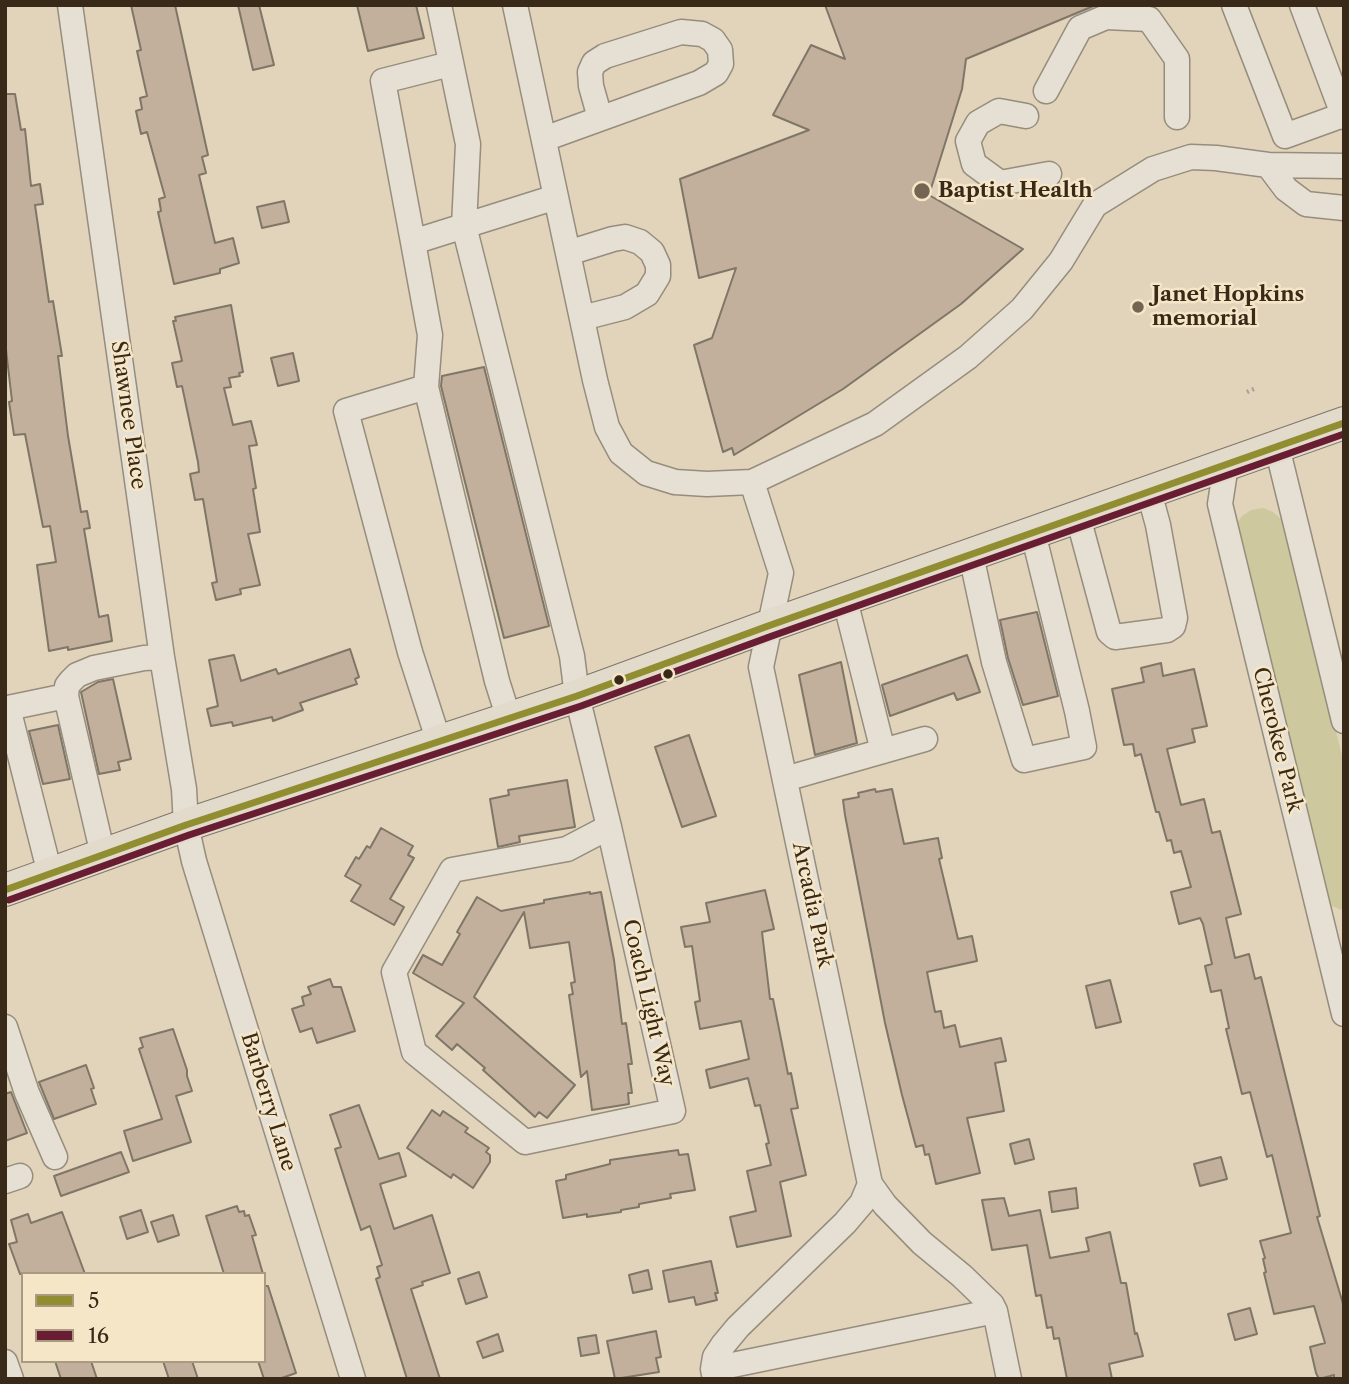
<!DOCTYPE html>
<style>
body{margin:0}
#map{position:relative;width:1349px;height:1384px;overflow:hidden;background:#e1d4bb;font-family:"Libre Caslon Text",serif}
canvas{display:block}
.frame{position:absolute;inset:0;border:7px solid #382919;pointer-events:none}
.legend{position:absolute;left:21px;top:1272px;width:245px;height:91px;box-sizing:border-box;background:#f6e6c8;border:2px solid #aa9a82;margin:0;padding:9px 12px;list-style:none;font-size:21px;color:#382919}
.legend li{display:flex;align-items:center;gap:14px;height:35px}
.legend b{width:35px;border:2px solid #aa9a82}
</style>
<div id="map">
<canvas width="1349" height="1384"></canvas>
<div class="frame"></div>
<ul class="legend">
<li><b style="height:9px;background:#918e32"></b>5</li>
<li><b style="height:9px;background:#691d32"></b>16</li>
</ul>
</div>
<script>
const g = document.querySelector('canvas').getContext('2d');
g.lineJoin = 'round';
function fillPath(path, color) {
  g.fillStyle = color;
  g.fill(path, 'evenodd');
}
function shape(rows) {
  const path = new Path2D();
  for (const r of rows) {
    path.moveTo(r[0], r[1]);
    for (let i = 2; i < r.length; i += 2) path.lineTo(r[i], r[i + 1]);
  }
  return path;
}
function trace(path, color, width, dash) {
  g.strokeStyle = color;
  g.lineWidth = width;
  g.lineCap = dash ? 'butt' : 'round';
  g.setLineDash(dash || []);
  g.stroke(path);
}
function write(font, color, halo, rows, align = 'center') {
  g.font = font + ' "Libre Caslon Text",serif';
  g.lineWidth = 5;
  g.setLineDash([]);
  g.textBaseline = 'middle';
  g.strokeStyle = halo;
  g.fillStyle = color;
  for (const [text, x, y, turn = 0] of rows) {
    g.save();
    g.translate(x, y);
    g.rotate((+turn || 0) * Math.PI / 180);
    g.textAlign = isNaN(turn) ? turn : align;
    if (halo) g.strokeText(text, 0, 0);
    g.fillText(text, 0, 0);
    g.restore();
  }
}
fillPath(shape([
 [1263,508,1273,512,1281,519,1344,763,1344,911,1332,906,1324,896,1236,524,1242,516,1251,510]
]), '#cdc89e');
const building = shape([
 [131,5,175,5,208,155,202,157,206,173,199,175,215,243,233,238,239,263,220,269,220,273,174,284,158,212,161,211,159,199,165,197,147,132,141,134,136,111,142,109,140,98,147,96,137,51,141,50,131,5],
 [238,5,259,5,274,65,253,70,238,5],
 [357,5,416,5,424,38,368,51,357,5],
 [825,5,1096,5,966,59,962,89,929,195,1023,249,961,304,843,389,734,455,732,448,723,452,694,345,712,338,736,268,699,278,680,179,809,130,773,115,811,45,845,59,825,5],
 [5,94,15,94,21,130,25,129,31,186,40,184,43,204,35,205,49,302,53,301,62,356,58,356,68,436,81,512,87,511,90,528,84,529,99,617,108,615,112,641,68,650,68,647,49,651,37,565,56,562,50,526,43,527,25,434,14,435,9,402,12,401,5,341,5,94],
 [284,201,289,222,262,228,257,207,284,201],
 [231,305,243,372,239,373,240,376,229,378,231,387,224,388,233,425,251,421,257,445,249,446,256,488,253,489,260,532,248,534,260,585,240,589,241,594,216,600,212,583,217,582,203,499,195,500,190,474,199,472,198,462,182,386,177,387,172,363,182,361,173,321,176,321,175,317,231,305],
 [293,353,299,381,278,386,271,358,293,353],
 [484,367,549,626,504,638,441,386,442,376,484,367],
 [1037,612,1058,696,1023,705,1008,658,1000,620,1037,612],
 [350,649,359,677,355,679,357,684,300,703,303,710,273,721,272,717,233,726,232,722,211,726,207,709,218,706,209,660,234,655,241,681,276,669,278,674,350,649],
 [967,655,980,692,957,700,954,693,890,716,882,685,967,655],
 [841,662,857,743,815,755,799,675,841,662],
 [1161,663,1163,676,1194,669,1207,726,1192,729,1195,742,1167,749,1181,805,1204,799,1212,833,1220,831,1241,914,1226,918,1235,958,1249,954,1255,979,1261,977,1320,1216,1317,1217,1344,1307,1344,1379,1334,1379,1334,1375,1319,1379,1316,1373,1310,1347,1325,1343,1314,1306,1274,1314,1264,1273,1266,1272,1263,1259,1265,1258,1260,1241,1291,1233,1272,1155,1267,1157,1250,1092,1242,1094,1226,1029,1229,1028,1221,990,1211,992,1205,966,1212,964,1203,924,1200,918,1179,924,1171,892,1191,887,1181,851,1174,853,1171,840,1167,841,1159,812,1156,812,1141,754,1135,756,1133,744,1124,745,1112,689,1144,682,1141,668,1161,663],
 [113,679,131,759,118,762,120,770,99,774,81,692,98,682,113,679],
 [58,725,70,779,43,784,29,731,58,725],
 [689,735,716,816,682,827,655,747,689,735],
 [567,780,575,827,519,836,520,842,498,847,490,799,509,795,508,790,567,780],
 [875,789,876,792,892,789,904,844,938,838,942,858,939,859,958,939,972,936,977,961,927,972,935,1012,941,1011,944,1028,955,1025,960,1047,1001,1038,1006,1061,995,1063,1004,1111,967,1118,980,1173,936,1184,929,1154,925,1155,923,1145,916,1147,902,1095,885,1023,845,815,843,800,859,797,858,793,875,789],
 [381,828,413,846,408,855,414,858,390,899,404,907,394,925,351,901,361,885,345,876,356,857,359,859,367,846,370,848,381,828],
 [765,890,774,929,762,932,770,999,773,999,788,1074,791,1073,798,1108,791,1109,806,1175,780,1182,791,1236,737,1247,730,1217,756,1211,747,1171,771,1165,766,1144,769,1143,760,1105,755,1106,748,1078,710,1088,706,1070,749,1059,741,1021,700,1029,695,1002,700,1001,692,946,685,947,681,927,710,922,706,903,765,890],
 [590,892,590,894,601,892,614,960,622,1024,626,1023,632,1064,628,1064,632,1093,628,1093,629,1104,592,1110,587,1071,581,1077,569,995,573,994,571,983,575,982,569,942,530,948,524,912,474,997,575,1085,547,1118,539,1112,535,1117,483,1070,485,1068,457,1044,452,1050,436,1036,464,1003,413,973,423,955,442,965,460,934,457,932,477,897,501,911,544,903,544,900,590,892],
 [330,979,333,987,341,987,355,1031,317,1043,312,1028,300,1032,292,1009,304,1005,302,997,311,994,308,987,330,979],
 [1110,980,1121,1022,1096,1028,1086,986,1110,980],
 [173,1029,187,1070,187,1076,192,1091,176,1096,191,1142,133,1161,124,1131,162,1119,139,1049,143,1047,140,1038,173,1029],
 [86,1065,94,1088,91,1089,96,1104,54,1119,39,1082,86,1065],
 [11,1092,27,1133,5,1141,5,1094,11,1092],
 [359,1105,379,1159,399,1153,406,1176,380,1184,394,1229,432,1215,450,1273,422,1282,423,1285,411,1289,440,1379,407,1379,376,1279,380,1277,377,1267,382,1265,370,1226,361,1230,335,1149,341,1147,330,1115,359,1105],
 [432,1110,440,1116,443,1111,468,1128,465,1132,489,1148,486,1152,490,1155,490,1162,473,1188,453,1174,451,1178,407,1148,432,1110],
 [1029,1139,1034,1159,1015,1164,1010,1144,1029,1139],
 [678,1150,679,1155,688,1154,695,1190,670,1194,671,1198,639,1204,639,1207,621,1210,621,1212,587,1217,587,1214,563,1218,556,1181,566,1179,566,1175,610,1164,610,1160,678,1150],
 [121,1152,129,1172,61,1196,54,1176,121,1152],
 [1221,1157,1227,1179,1200,1186,1194,1164,1221,1157],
 [1076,1188,1078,1208,1052,1212,1049,1192,1076,1188],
 [1004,1198,1009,1216,1040,1210,1050,1258,1089,1251,1086,1238,1110,1232,1121,1283,1126,1283,1135,1334,1137,1333,1143,1356,1109,1364,1112,1379,1067,1379,1059,1338,1054,1339,1052,1327,1047,1328,1041,1295,1036,1296,1027,1245,992,1250,982,1200,1004,1198],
 [237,1206,239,1212,244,1211,245,1216,249,1215,256,1235,252,1236,263,1274,224,1274,206,1216,237,1206],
 [141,1210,148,1232,127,1239,120,1217,141,1210],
 [62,1212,85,1274,20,1274,9,1244,17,1242,11,1220,28,1214,31,1223,62,1212],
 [173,1215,179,1235,158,1242,151,1222,173,1215],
 [711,1261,718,1293,715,1293,717,1300,696,1305,694,1297,669,1302,663,1271,711,1261],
 [648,1270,652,1289,633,1293,629,1275,648,1270],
 [479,1272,487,1297,466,1304,458,1279,479,1272],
 [264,1286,268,1286,296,1373,279,1379,264,1379,258,1361,264,1361,264,1286],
 [1250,1308,1257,1334,1235,1340,1228,1314,1250,1308],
 [656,1331,661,1357,656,1358,659,1372,615,1379,607,1341,656,1331],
 [498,1334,503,1351,483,1358,477,1342,498,1334],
 [596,1335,599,1353,581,1356,578,1338,596,1335],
 [55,1361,91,1361,97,1379,61,1379,55,1361],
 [163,1361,192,1361,198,1379,169,1379,163,1361]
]);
fillPath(building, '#c2b09c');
trace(building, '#7f7667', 2);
const minor = shape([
 [70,5,162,657,184,789,186,825,194,861,353,1379],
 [439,5,468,144,464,226,572,656,577,696,609,827],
 [515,5,595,380,607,427,621,453,646,473,675,482,707,484,752,482,875,424,968,357,1022,309,1061,261,1095,205,1153,169,1191,157,1216,158,1268,165,1344,166],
 [1234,5,1285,136,1343,115],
 [1302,5,1344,117],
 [450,64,383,81,413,242,556,197],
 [1046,91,1080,28,1106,17,1149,19,1177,59,1177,117],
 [1026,116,999,111,978,123,968,141,974,164,1000,183,1049,174],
 [544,139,699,83,716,73,721,64,720,50,713,40,702,34,681,32,605,56,594,63,590,72,591,86,600,118],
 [1268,165,1286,189,1306,204,1344,208],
 [413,242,430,335,426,387],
 [568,253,613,239,625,237,640,242,652,252,658,265,658,276,647,294,625,307,582,318],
 [1277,447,1344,721],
 [1226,465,1220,504,1344,1014],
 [752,482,781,573,761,667,870,1184,885,1205,922,1243,962,1276,992,1305,995,1311,1009,1379],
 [1078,517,1109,632,1115,637,1167,630,1173,626,1175,618,1158,525,1149,492],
 [971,555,994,662,1024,760,1084,747,1077,711,1033,533],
 [845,600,883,751],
 [66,696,103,855],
 [439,742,410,652,346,411,426,387,497,681,509,719],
 [785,779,925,739],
 [609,827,673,1111,525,1142,414,1052,394,972,452,870,567,849,609,827],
 [50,874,8,708,66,696,67,686,71,681,77,675,94,668,144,658,162,657],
 [5,1027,27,1093,55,1157],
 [5,1181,20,1176],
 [5,1362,11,1379],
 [713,1369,995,1311],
 [715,1379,713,1369,715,1357,723,1345,738,1327,845,1223,862,1203,870,1184]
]);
const major = shape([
 [5,890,186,825,577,696,768,626,1344,423]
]);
trace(minor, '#968d7d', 27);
trace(major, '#7f7667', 34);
trace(shape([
 [1247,392,1256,388]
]), '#a7a096', 4.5, [2, 3.5]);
trace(minor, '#e6dfd3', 24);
trace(major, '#e2dacb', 32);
trace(shape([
 [5,890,186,825,577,696,768,626,1344,423]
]), '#918e32', 7);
trace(shape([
 [9,900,189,835,581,706,772,636,1344,434]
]), '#691d32', 7);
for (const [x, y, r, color] of [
 [922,191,9,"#736552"],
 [1138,307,7,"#736552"],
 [668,674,6,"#382919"],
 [619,680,6,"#382919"]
]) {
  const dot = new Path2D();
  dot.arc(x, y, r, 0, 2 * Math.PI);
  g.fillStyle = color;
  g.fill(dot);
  trace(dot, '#f6e6c8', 2.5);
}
write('bold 21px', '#382919', '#f6e6c8', [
 ["Baptist Health",938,191],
 ["Janet Hopkins",1152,295],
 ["memorial",1152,319]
], 'left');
write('21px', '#382919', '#f6e6c8', [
 ["Shawnee Place",128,415,82],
 ["Cherokee Park",1277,740,76],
 ["Arcadia Park",812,905,78],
 ["Coach Light Way",648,1003,77],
 ["Barberry Lane",268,1102,73]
]);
</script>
